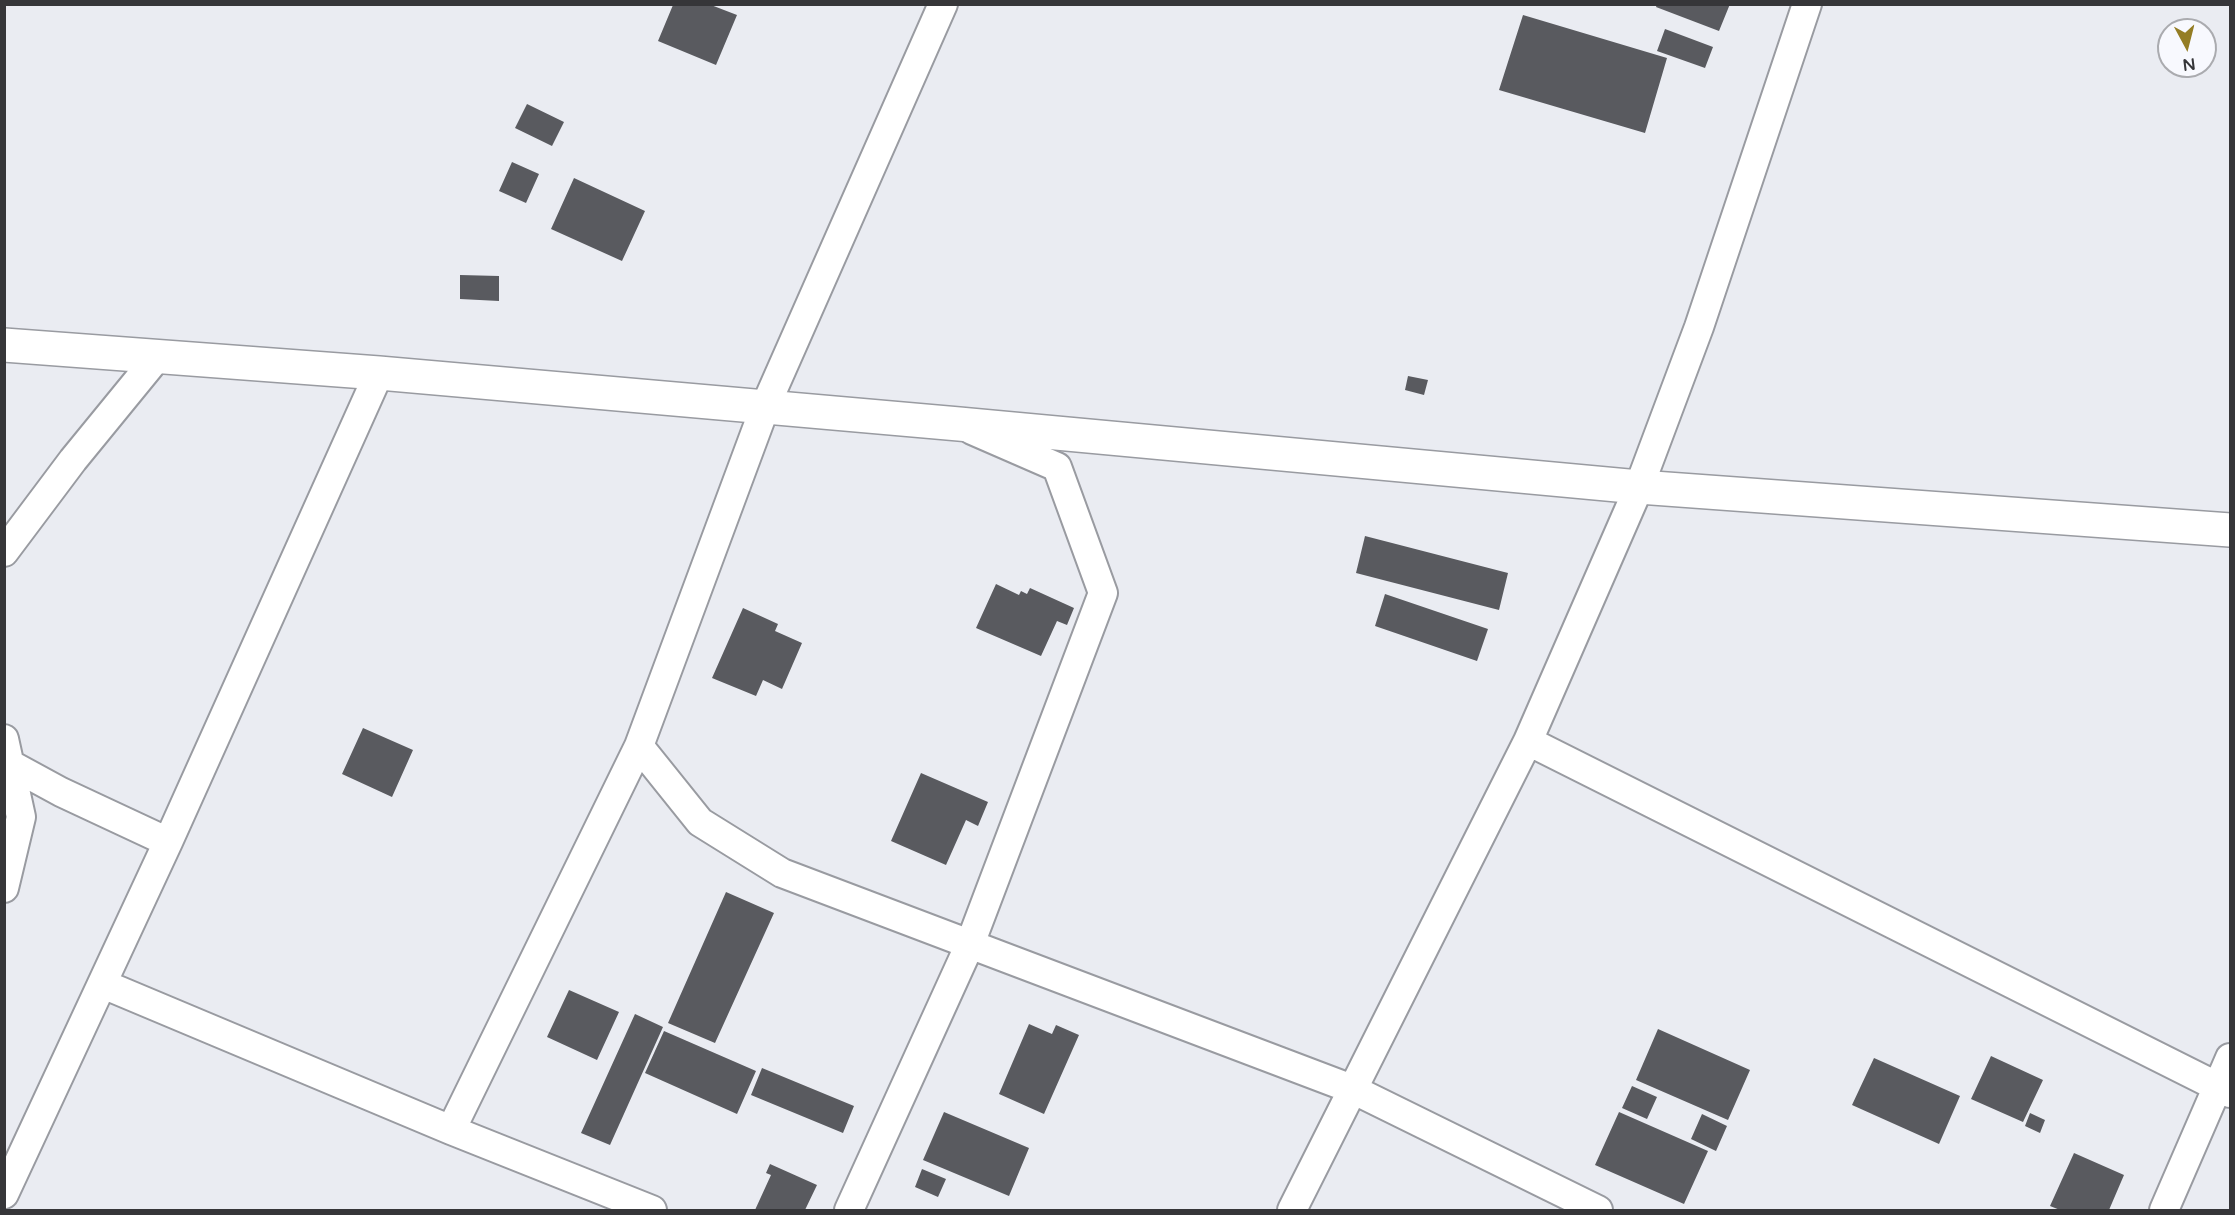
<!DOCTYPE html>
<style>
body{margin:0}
#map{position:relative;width:2235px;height:1215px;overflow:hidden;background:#eaecf2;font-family:"Varela Round",sans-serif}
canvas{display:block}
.frame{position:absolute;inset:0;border:6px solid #363639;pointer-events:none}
.north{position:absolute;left:2157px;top:18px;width:60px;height:60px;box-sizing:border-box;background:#f8f9fe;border:2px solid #aaabaf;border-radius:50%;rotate:173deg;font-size:16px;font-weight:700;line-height:24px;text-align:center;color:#363639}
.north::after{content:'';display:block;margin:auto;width:21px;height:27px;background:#947d24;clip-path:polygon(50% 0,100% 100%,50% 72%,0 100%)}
</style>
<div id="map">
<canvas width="2235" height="1215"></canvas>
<div class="frame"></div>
<div class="north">N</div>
</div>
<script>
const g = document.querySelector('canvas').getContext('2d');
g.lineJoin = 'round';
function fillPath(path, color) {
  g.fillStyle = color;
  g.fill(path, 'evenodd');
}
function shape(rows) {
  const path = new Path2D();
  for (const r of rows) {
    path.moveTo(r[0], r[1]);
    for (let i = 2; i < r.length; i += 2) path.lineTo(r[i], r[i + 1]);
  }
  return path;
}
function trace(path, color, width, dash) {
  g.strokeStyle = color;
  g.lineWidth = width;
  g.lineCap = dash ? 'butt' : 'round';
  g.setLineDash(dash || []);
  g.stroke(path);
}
fillPath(shape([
 [1657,4,1730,4,1719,31,1656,7],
 [673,5,711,5,737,15,716,65,658,41],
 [1523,15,1667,58,1645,133,1499,90],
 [1665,29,1713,47,1705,68,1657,51],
 [527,104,564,122,552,146,515,128],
 [512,162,539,174,526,203,499,191],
 [574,178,645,211,622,261,551,229],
 [460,275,499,276,499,301,460,299],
 [1408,376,1428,380,1424,395,1405,390],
 [1365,536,1508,573,1499,610,1356,573],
 [996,584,1019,595,1021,591,1027,594,1030,588,1074,608,1067,625,1057,621,1041,656,976,628],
 [1385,594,1488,629,1477,661,1375,626],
 [743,608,778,624,775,631,802,643,782,689,763,680,756,696,712,678],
 [363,728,413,750,392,797,342,774],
 [921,773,988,802,978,826,966,820,946,865,891,841],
 [726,892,774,913,715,1043,668,1023],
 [569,990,619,1012,597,1060,547,1037],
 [635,1014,663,1027,610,1145,581,1133],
 [1029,1024,1052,1034,1056,1025,1079,1035,1044,1114,999,1094],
 [1658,1029,1750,1070,1728,1120,1636,1080],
 [664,1031,756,1071,737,1114,645,1073],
 [1991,1056,2043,1080,2023,1122,1971,1099],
 [1874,1058,1960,1096,1939,1144,1852,1105],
 [762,1068,854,1106,843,1133,751,1095],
 [1632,1086,1657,1097,1647,1119,1622,1108],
 [944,1112,1029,1148,1009,1196,923,1160],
 [1619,1112,1708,1151,1684,1204,1595,1165],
 [2030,1113,2045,1120,2040,1133,2025,1126],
 [1702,1114,1727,1126,1716,1151,1691,1139],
 [2074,1153,2124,1175,2109,1210,2060,1210,2050,1206],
 [770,1164,817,1185,805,1210,755,1210,771,1175,766,1173],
 [922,1169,946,1179,938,1197,915,1187]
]), '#595a5f');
const street = shape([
 [4,552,73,460,158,356],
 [4,739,21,817,4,888],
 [1528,741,2230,1093],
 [639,746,700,822,782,873,1352,1089,1598,1210],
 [4,761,61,792,168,842],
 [103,984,451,1130,652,1210],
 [451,1130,639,746,765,407,943,4],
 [4,1194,168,842,379,373],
 [849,1210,970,944,1103,593,1057,467,972,430],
 [1292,1210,1528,741,1639,487,1699,327,1807,4],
 [2164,1210,2230,1058]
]);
const secondary = shape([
 [4,345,379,373,959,424,1639,487,2230,530]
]);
trace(street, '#999ba1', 32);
trace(secondary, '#999ba1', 36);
trace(street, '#fff', 28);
trace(secondary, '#fff', 33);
</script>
